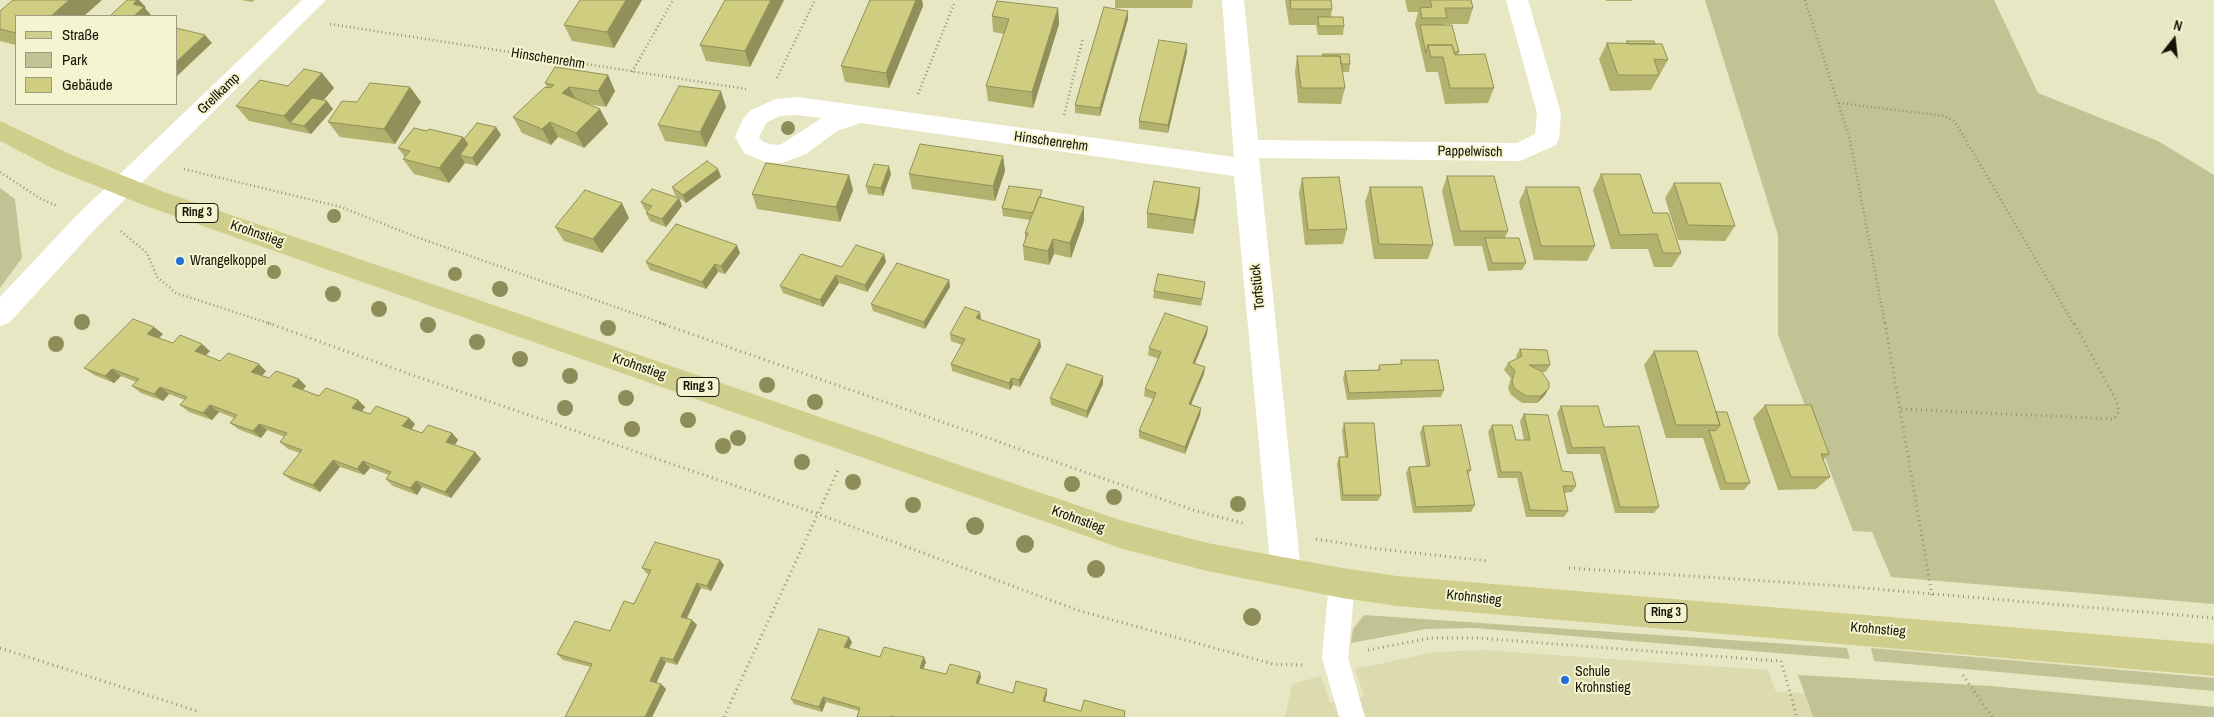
<!DOCTYPE html>
<meta charset="utf-8">
<style>
body{margin:0}
#map{position:relative;width:2214px;height:717px;overflow:hidden;background:#e7e8c3;font-family:"Archivo Narrow",sans-serif}
canvas{display:block}
.legend{position:absolute;left:15px;top:15px;width:162px;height:90px;box-sizing:border-box;background:#f4f5d0;border:1px solid #9a9b80;margin:0;padding:6px 9px;list-style:none;font-size:15px;color:#141407}
.legend li{display:flex;align-items:center;gap:10px;height:25px}
.legend b{width:25px;border:1px solid #9a9b80}
.north{position:absolute;left:2149px;top:15px;width:50px;height:50px;-webkit-text-stroke:4px #f4f5d0;paint-order:stroke;rotate:16deg;font-size:14px;font-weight:700;line-height:20px;text-align:center;color:#141407}
.north::after{content:'';display:block;margin:auto;width:18px;height:22px;background:#141407;clip-path:polygon(50% 0,100% 100%,50% 72%,0 100%)}
</style>
<div id="map">
<canvas width="2214" height="717"></canvas>
<ul class="legend">
<li><b style="height:6px;background:#cfce8c"></b>Straße</li>
<li><b style="height:14px;background:#c2c394"></b>Park</li>
<li><b style="height:14px;background:#cfce80"></b>Gebäude</li>
</ul>
<div class="north">N</div>
</div>
<script>
const g = document.querySelector('canvas').getContext('2d');
g.lineJoin = 'round';
function fillPath(path, color) {
  g.fillStyle = color;
  g.fill(path, 'evenodd');
}
function shape(rows) {
  const path = new Path2D();
  for (const r of rows) {
    path.moveTo(r[0], r[1]);
    for (let i = 2; i < r.length; i += 2) path.lineTo(r[i], r[i + 1]);
  }
  return path;
}
function trace(path, color, width, dash) {
  g.strokeStyle = color;
  g.lineWidth = width;
  g.lineCap = dash ? 'butt' : 'round';
  g.setLineDash(dash || []);
  g.stroke(path);
}
function write(font, color, halo, rows, align = 'center') {
  g.font = font + ' "Archivo Narrow",sans-serif';
  g.lineWidth = 4;
  g.setLineDash([]);
  g.textBaseline = 'middle';
  g.strokeStyle = halo;
  g.fillStyle = color;
  for (const [text, x, y, turn = 0] of rows) {
    g.save();
    g.translate(x, y);
    g.rotate((+turn || 0) * Math.PI / 180);
    g.textAlign = isNaN(turn) ? turn : align;
    if (halo) g.strokeText(text, 0, 0);
    g.fillText(text, 0, 0);
    g.restore();
  }
}
fillPath(shape([
 [1483,650,1768,670,1776,692,1804,693,1813,717,1285,717,1292,684,1321,676,1330,703,1364,696,1355,669,1436,652]
]), '#dbdbaf');
fillPath(shape([
 [1705,0,1994,0,2038,93,2158,141,2214,175,2214,604,1891,577,1872,532,1853,531,1778,335,1778,235],
 [0,188,15,199,22,258,0,288],
 [1364,615,1847,648,1850,659,1474,628,1426,629,1351,643,1353,629],
 [1871,648,2214,678,2214,691,1874,661],
 [1798,675,1991,686,2214,707,2214,717,1813,717]
]), '#c2c394');
trace(shape([
 [1805,0,1850,140,1885,324],
 [330,24,746,89],
 [632,72,673,0],
 [777,78,815,0],
 [918,94,954,4],
 [1839,103,1945,116,1955,122,2074,324],
 [1064,115,1083,38],
 [184,169,341,207,416,237,664,324],
 [0,172,41,199,57,206],
 [121,231,147,253,157,277,176,293,271,324]
]), '#929377', 2.5, [1, 3]);
trace(shape([
 [268,323,415,376,818,514,1080,611,1273,664,1303,665],
 [660,323,1196,511,1246,524],
 [1885,323,1932,595],
 [1901,409,2114,419,2119,412,2116,400,2074,323],
 [1316,539,1378,549,1488,561],
 [1569,568,1841,586,2214,618],
 [0,648,197,711],
 [1368,650,1431,638,1477,638,1779,661],
 [1781,661,1797,717],
 [1963,675,1992,717],
 [724,717,838,470]
]), '#929377', 3, [1, 4]);
fillPath(shape([
 [1342,571,1351,575,1355,583,1348,658,1365,717,1339,717,1322,658,1329,583,1333,575,1342,571]
]), '#fff');
fillPath(shape([
 [302,0,326,0,96,228,9,323,0,326,0,297,78,214,302,0],
 [1222,0,1244,0,1258,140,1517,143,1535,134,1537,113,1506,0,1528,0,1561,113,1559,139,1556,145,1520,161,1259,158,1301,573,1297,583,1286,587,1275,583,1271,573,1234,176,861,123,837,131,806,154,782,163,765,162,744,153,735,137,743,119,751,110,776,99,797,97,1234,157,1222,0],
 [797,115,822,118,780,145,769,144,762,141,759,137,767,122,780,116,797,115]
]), '#fff');
fillPath(shape([
 [0,121,72,155,164,192,1123,521,1207,543,1342,568,1397,576,2214,644,2214,676,1397,606,1342,598,1207,571,1123,549,146,206,54,169,0,141,0,121]
]), '#cfce8c');
g.fillStyle = '#8d8d59';
for (const [x, y, r] of [
 [788,128,7],
 [334,216,7],
 [274,272,7],
 [455,274,7],
 [500,289,8],
 [333,294,8],
 [379,309,8],
 [82,322,8],
 [428,325,8],
 [608,328,8],
 [477,342,8],
 [56,344,8],
 [520,359,8],
 [570,376,8],
 [767,385,8],
 [626,398,8],
 [815,402,8],
 [565,408,8],
 [688,420,8],
 [632,429,8],
 [738,438,8],
 [723,446,8],
 [802,462,8],
 [853,482,8],
 [1072,484,8],
 [1114,497,8],
 [1238,504,8],
 [913,505,8],
 [975,526,9],
 [1025,544,9],
 [1096,569,9],
 [1252,617,9]
]) {
  g.beginPath();
  g.arc(x, y, r, 0, 2 * Math.PI);
  g.fill();
}
fillPath(shape([
 [242,0,255,0,252,2],
 [642,0,614,48,572,41,564,25],
 [725,0,784,0,750,67,706,61,700,45],
 [870,0,922,0,923,6,889,88,845,82,841,66],
 [1115,0,1193,0,1192,8,1115,8],
 [1285,0,1331,0,1332,9,1331,17,1344,26,1343,35,1318,35,1316,25,1289,25],
 [1405,0,1471,0,1473,8,1468,24,1445,24,1445,25,1459,52,1458,55,1494,88,1488,103,1445,104,1438,72,1426,72,1415,24,1418,12,1408,12],
 [1606,0,1632,0,1632,1,1606,1],
 [1058,8,1059,24,1033,108,988,101,986,86,1004,34,993,32,992,16],
 [0,11,16,16,16,45,0,41],
 [1128,11,1128,19,1100,116,1075,113,1075,105],
 [1627,41,1655,44,1668,60,1651,90,1610,91,1599,59,1607,43,1626,44],
 [1187,52,1168,133,1139,129,1139,121],
 [1323,54,1350,64,1349,72,1342,72,1345,88,1341,104,1298,103,1295,72,1297,56,1322,56],
 [322,73,334,88,324,100,333,109,311,134,249,121,236,106],
 [608,75,615,91,606,107,588,104,608,124,584,148,558,137,551,145,522,133,513,117,547,87,545,83],
 [410,87,421,102,395,144,340,137,328,122],
 [726,107,706,147,665,141,658,125],
 [496,127,501,135,477,166,465,163,449,183,414,174,403,159,405,157,398,148,427,131,463,137,464,139],
 [1003,156,1005,171,995,201,912,189,909,174],
 [718,169,721,177,686,203,675,195,672,187],
 [891,174,883,196,868,194,866,186],
 [1601,174,1653,213,1681,253,1672,267,1654,267,1648,249,1611,249,1593,190],
 [849,175,853,190,840,222,757,209,752,194],
 [1447,176,1508,231,1505,238,1526,263,1522,270,1488,271,1482,246,1454,246,1442,191],
 [1302,178,1347,229,1343,244,1305,245,1299,193],
 [1674,183,1735,226,1725,241,1678,240,1665,198],
 [1370,187,1433,245,1428,259,1374,259,1365,202],
 [1526,187,1595,246,1587,261,1534,260,1519,202],
 [1200,188,1199,203,1193,234,1147,228,1147,213],
 [1042,197,1084,221,1071,258,1054,254,1049,265,1024,260,1023,246,1025,239,1025,233,1030,220,1003,216,1002,208],
 [679,198,682,206,666,227,650,221,646,213,647,211,645,210,641,202],
 [629,218,602,253,564,241,555,227],
 [740,253,725,274,718,272,706,289,650,270,646,262],
 [884,254,886,262,867,292,839,283,823,307,783,293,780,286],
 [949,280,950,287,925,329,873,311,871,304],
 [1204,290,1201,306,1153,298,1154,291],
 [981,320,1040,340,1041,347,1020,387,1013,385,1010,390,952,371,951,364,962,345,951,341,950,334],
 [163,334,159,338,173,343,210,351,206,355,220,361,266,371,262,376,269,378,306,386,302,390,319,396,358,400,365,407,362,411,370,414,409,418,415,424,412,429,422,433,452,433,458,440,455,445,475,452,481,459,451,498,422,487,417,495,393,486,386,479,389,475,370,468,364,475,340,467,320,492,291,480,283,474,300,453,288,449,280,442,285,437,267,430,261,438,238,429,230,423,234,418,219,412,212,420,189,412,180,405,185,400,169,394,163,401,141,393,132,386,136,382,121,376,114,383,94,375,84,368],
 [1207,334,1195,363,1205,367,1204,374,1191,405,1201,408,1200,415,1185,454,1139,438,1139,431,1153,399,1144,396,1145,389,1159,359,1148,355,1149,348],
 [1520,349,1550,365,1546,372,1542,372,1545,395,1537,403,1522,403,1511,395,1508,388,1511,378,1504,370,1508,363,1517,358,1516,356],
 [1654,351,1716,412,1750,483,1744,490,1720,490,1703,438,1666,438,1644,365],
 [1401,360,1444,390,1441,397,1347,400,1343,378,1345,371,1378,370,1379,365,1400,364],
 [1103,376,1103,384,1087,418,1051,405,1050,398],
 [1765,405,1829,454,1823,460,1830,477,1816,489,1778,490,1753,418],
 [1561,406,1604,427,1659,507,1654,513,1615,513,1600,454,1567,454,1557,413],
 [1524,414,1562,471,1576,486,1572,492,1564,493,1568,511,1564,517,1526,517,1517,478,1498,478,1488,432,1492,425,1516,440,1524,440,1520,421],
 [1344,423,1381,495,1378,501,1341,501,1337,464,1339,457,1345,457,1342,430],
 [1423,426,1471,470,1468,474,1475,505,1471,512,1413,513,1406,473,1409,467,1426,466,1420,433],
 [724,565,711,591,701,588,687,618,692,620,697,625,677,665,666,662,656,683,661,684,666,689,652,717,565,717,591,667,563,660,557,654,610,631,634,604,649,574,647,574,642,568],
 [852,642,849,649,880,657,926,662,923,669,946,674,981,677,978,684,1013,693,1047,693,1045,701,1081,711,1125,711,1125,717,857,717,859,711,826,702,822,712,794,704,791,699]
]), '#b2b16e');
fillPath(shape([
 [69,0,102,0,84,16,51,16],
 [137,0,139,0,146,7,145,8,151,15,150,16,134,16,133,4],
 [626,0,642,0,614,48,607,32],
 [771,0,784,0,750,67,745,51],
 [916,0,922,0,923,6,889,88,886,73],
 [1058,8,1059,24,1033,108,1032,92],
 [1128,11,1128,19,1100,116,1100,108],
 [205,35,212,43,176,77,176,62],
 [1187,44,1187,52,1168,133,1168,125],
 [322,73,334,88,301,126,290,123,284,116],
 [608,75,615,91,606,107,598,91],
 [410,87,421,102,395,144,384,129],
 [569,87,577,102,562,93],
 [721,91,726,107,706,147,700,132],
 [327,101,333,109,311,134,304,126],
 [600,109,608,124,584,148,576,133],
 [550,122,558,137,551,145,542,129],
 [496,127,501,135,477,166,472,158],
 [463,137,473,152,460,155,465,163,449,183,439,168],
 [1003,156,1005,171,995,201,993,186],
 [889,166,891,174,883,196,881,188],
 [718,169,721,177,686,203,683,195],
 [849,175,853,190,840,222,836,207],
 [1200,188,1199,203,1193,234,1194,220],
 [679,198,682,206,666,227,662,219],
 [622,203,629,218,602,253,593,239],
 [1084,207,1084,221,1071,258,1070,243],
 [1053,239,1054,254,1049,265,1048,251],
 [737,245,740,253,725,274,721,266],
 [884,254,886,262,867,292,865,285],
 [715,264,718,272,706,289,702,282],
 [836,275,839,283,823,307,820,300],
 [949,280,950,287,925,329,924,322],
 [980,312,981,320,976,318],
 [154,327,163,334,156,341,147,334],
 [1208,327,1207,334,1192,370,1193,363],
 [1040,340,1041,347,1020,387,1019,380],
 [202,344,210,351,203,358,195,351],
 [259,364,266,371,259,379,251,372],
 [1205,367,1204,374,1188,411,1189,404],
 [112,369,121,376,114,383,105,376],
 [1103,376,1103,384,1087,418,1087,411],
 [1012,378,1013,385,1010,390,1009,383],
 [299,379,306,386,300,393,292,386],
 [160,387,169,394,163,401,154,394],
 [1549,388,1545,395,1537,403,1541,396],
 [358,400,365,407,359,415,352,408],
 [210,405,219,412,212,420,203,413],
 [1201,408,1200,415,1185,454,1185,447],
 [409,418,415,424,409,432,402,426],
 [259,424,267,430,261,438,253,431],
 [452,433,458,440,452,448,446,442],
 [475,452,481,459,451,498,445,492],
 [333,460,340,467,320,492,313,485],
 [363,461,370,468,364,475,357,469],
 [416,481,422,487,417,495,410,488],
 [720,560,724,565,711,591,707,586],
 [697,583,701,588,685,622,681,617],
 [692,620,697,625,677,665,673,660],
 [849,637,852,642,847,653,844,647],
 [661,657,666,662,655,686,650,681],
 [924,657,926,662,922,673,920,668],
 [980,672,981,677,977,688,976,683],
 [661,684,666,689,652,717,645,717],
 [1047,689,1047,693,1044,706,1043,701],
 [823,697,826,702,822,712,819,707]
]), '#91905a');
const building = shape([
 [13,0,69,0,51,16,16,16,16,33,0,29,0,11,13,0],
 [127,0,137,0,133,4,144,7,134,16,115,16,111,15,127,0],
 [580,0,626,0,607,32,564,25,580,0],
 [725,0,771,0,745,51,700,45,725,0],
 [870,0,916,0,886,73,841,66,870,0],
 [1290,0,1331,0,1332,9,1291,9,1290,0],
 [1430,0,1471,0,1473,8,1445,8,1447,18,1422,18,1420,8,1432,7,1430,0],
 [997,1,1058,8,1032,92,986,86,1009,19,992,16,997,1],
 [1104,7,1128,11,1100,108,1075,105,1104,7],
 [1318,17,1343,17,1344,26,1319,26,1318,17],
 [1420,25,1452,25,1459,52,1454,52,1452,45,1428,45,1426,53,1420,25],
 [176,28,205,35,176,62,176,28],
 [1159,40,1187,44,1168,125,1139,121,1159,40],
 [1627,41,1654,41,1655,44,1628,44,1627,41],
 [1607,43,1662,44,1668,60,1654,59,1659,75,1618,75,1607,43],
 [1428,45,1452,45,1455,55,1485,54,1494,88,1450,88,1443,57,1431,57,1428,45],
 [1323,54,1349,54,1350,64,1341,64,1340,56,1323,56,1323,54],
 [1297,56,1340,56,1345,88,1301,88,1297,56],
 [555,67,608,75,598,91,569,87,562,93,600,109,576,133,550,122,542,129,513,117,545,87,550,88,554,85,545,83,555,67],
 [304,69,322,73,284,116,236,106,260,80,288,86,304,69],
 [370,83,410,87,384,129,328,122,342,101,357,102,370,83],
 [679,86,721,91,700,132,658,125,679,86],
 [312,98,327,101,304,126,290,123,312,98],
 [477,123,496,127,472,158,460,155,468,144,464,139,477,123],
 [414,128,427,131,429,129,463,137,439,168,403,159,410,151,398,148,414,128],
 [920,144,1003,156,993,186,909,174,920,144],
 [707,161,718,169,683,195,672,187,707,161],
 [766,163,849,175,836,207,752,194,766,163],
 [874,164,889,166,881,188,866,186,874,164],
 [1601,174,1640,174,1653,213,1668,213,1681,253,1663,253,1657,234,1620,235,1601,174],
 [1447,176,1494,176,1508,231,1460,231,1447,176],
 [1339,177,1347,229,1308,230,1302,178,1339,177],
 [1154,181,1200,188,1194,220,1147,213,1154,181],
 [1674,183,1720,183,1735,226,1688,225,1674,183],
 [1009,186,1042,190,1040,197,1039,197,1033,213,1002,208,1009,186],
 [1370,187,1422,187,1433,245,1379,244,1370,187],
 [1526,187,1579,187,1595,246,1541,246,1526,187],
 [652,189,679,198,662,219,646,213,652,206,641,202,652,189],
 [585,190,622,203,593,239,555,227,585,190],
 [1039,197,1084,207,1070,243,1053,239,1048,251,1023,246,1028,233,1025,233,1039,197],
 [676,224,737,245,721,266,715,264,702,282,646,262,676,224],
 [1485,238,1519,238,1526,263,1492,263,1485,238],
 [856,245,884,254,865,285,836,275,820,300,780,286,801,254,842,267,856,245],
 [897,263,949,280,924,322,871,304,897,263],
 [1158,274,1205,282,1202,299,1154,291,1158,274],
 [965,307,980,312,976,318,1040,340,1019,380,1012,378,1009,383,951,364,965,339,950,334,965,307],
 [1165,313,1208,327,1193,363,1205,367,1189,404,1201,408,1185,447,1139,431,1156,393,1145,389,1161,352,1149,348,1165,313],
 [133,319,154,327,147,334,173,343,180,335,202,344,195,351,220,361,228,353,259,364,251,372,269,378,276,371,299,379,292,386,319,396,326,388,358,400,352,408,370,414,376,406,409,418,402,426,422,433,428,425,452,433,446,442,475,452,445,492,416,481,410,488,386,479,391,472,363,461,357,469,333,460,313,485,283,474,302,450,280,442,287,433,259,424,253,431,230,423,237,415,210,405,203,413,180,405,187,397,160,387,154,394,132,386,139,379,112,369,105,376,84,368,133,319],
 [1520,349,1547,350,1550,365,1529,365,1541,371,1549,382,1549,388,1541,396,1526,396,1514,388,1512,381,1515,371,1508,363,1522,356,1520,349],
 [1654,351,1697,351,1720,425,1676,425,1654,351],
 [1401,360,1438,360,1444,390,1349,393,1345,371,1380,370,1379,365,1402,364,1401,360],
 [1067,364,1103,376,1087,411,1050,398,1067,364],
 [1765,405,1811,405,1829,454,1821,454,1830,477,1791,477,1765,405],
 [1561,406,1598,406,1604,427,1639,426,1659,507,1620,507,1604,447,1572,448,1561,406],
 [1716,412,1727,412,1750,483,1726,483,1709,430,1715,431,1720,425,1716,412],
 [1524,414,1548,415,1562,471,1572,472,1576,486,1563,486,1568,511,1530,510,1521,472,1501,472,1492,425,1512,425,1516,440,1530,440,1524,414],
 [1344,423,1374,423,1381,495,1343,495,1339,457,1348,457,1344,423],
 [1461,425,1471,470,1467,470,1475,505,1416,507,1409,467,1430,466,1423,426,1461,425],
 [655,542,720,560,707,586,697,583,681,617,692,620,673,660,661,657,650,681,661,684,645,717,565,717,592,664,557,654,575,621,610,631,624,601,634,604,651,570,642,568,655,542],
 [819,629,849,637,844,647,880,657,884,647,924,657,920,668,946,674,950,664,980,672,976,683,1013,693,1016,681,1047,689,1043,701,1081,711,1084,700,1125,711,1124,717,895,717,890,716,889,717,857,717,860,708,823,697,819,707,791,699,819,629]
]);
fillPath(building, '#cfce80');
trace(building, '#91905a', 1);
for (const [x, y, r, color] of [
 [180,261,5,"#216fda"],
 [1565,680,5,"#216fda"]
]) {
  const dot = new Path2D();
  dot.arc(x, y, r, 0, 2 * Math.PI);
  g.fillStyle = color;
  g.fill(dot);
  trace(dot, '#f4f5d0', 2);
}
for (const [x, y, w] of [
 [197,213,42],
 [698,387,42],
 [1666,613,42]
]) {
  const box = new Path2D();
  box.roundRect(x - w / 2, y - 9.5, w, 19, 4);
  g.fillStyle = '#f4f5d0';
  g.fill(box);
  trace(box, '#141407', 1);
}
write('bold 12px', '#141407', null, [
 ["Ring 3",197,213],
 ["Ring 3",698,387],
 ["Ring 3",1666,613]
]);
write('14px', '#141407', '#f4f5d0', [
 ["Hinschenrehm",548,59,9],
 ["Grellkamp",219,94,-44],
 ["Hinschenrehm",1051,142,8],
 ["Pappelwisch",1470,152,1],
 ["Krohnstieg",257,234,19],
 ["Torfstück",1258,287,-96],
 ["Krohnstieg",639,367,19],
 ["Krohnstieg",1078,520,20],
 ["Krohnstieg",1474,598,6],
 ["Krohnstieg",1878,630,5]
]);
write('14px', '#141407', '#f4f5d0', [
 ["Wrangelkoppel",190,261],
 ["Schule",1575,672],
 ["Krohnstieg",1575,688]
], 'left');
</script>
